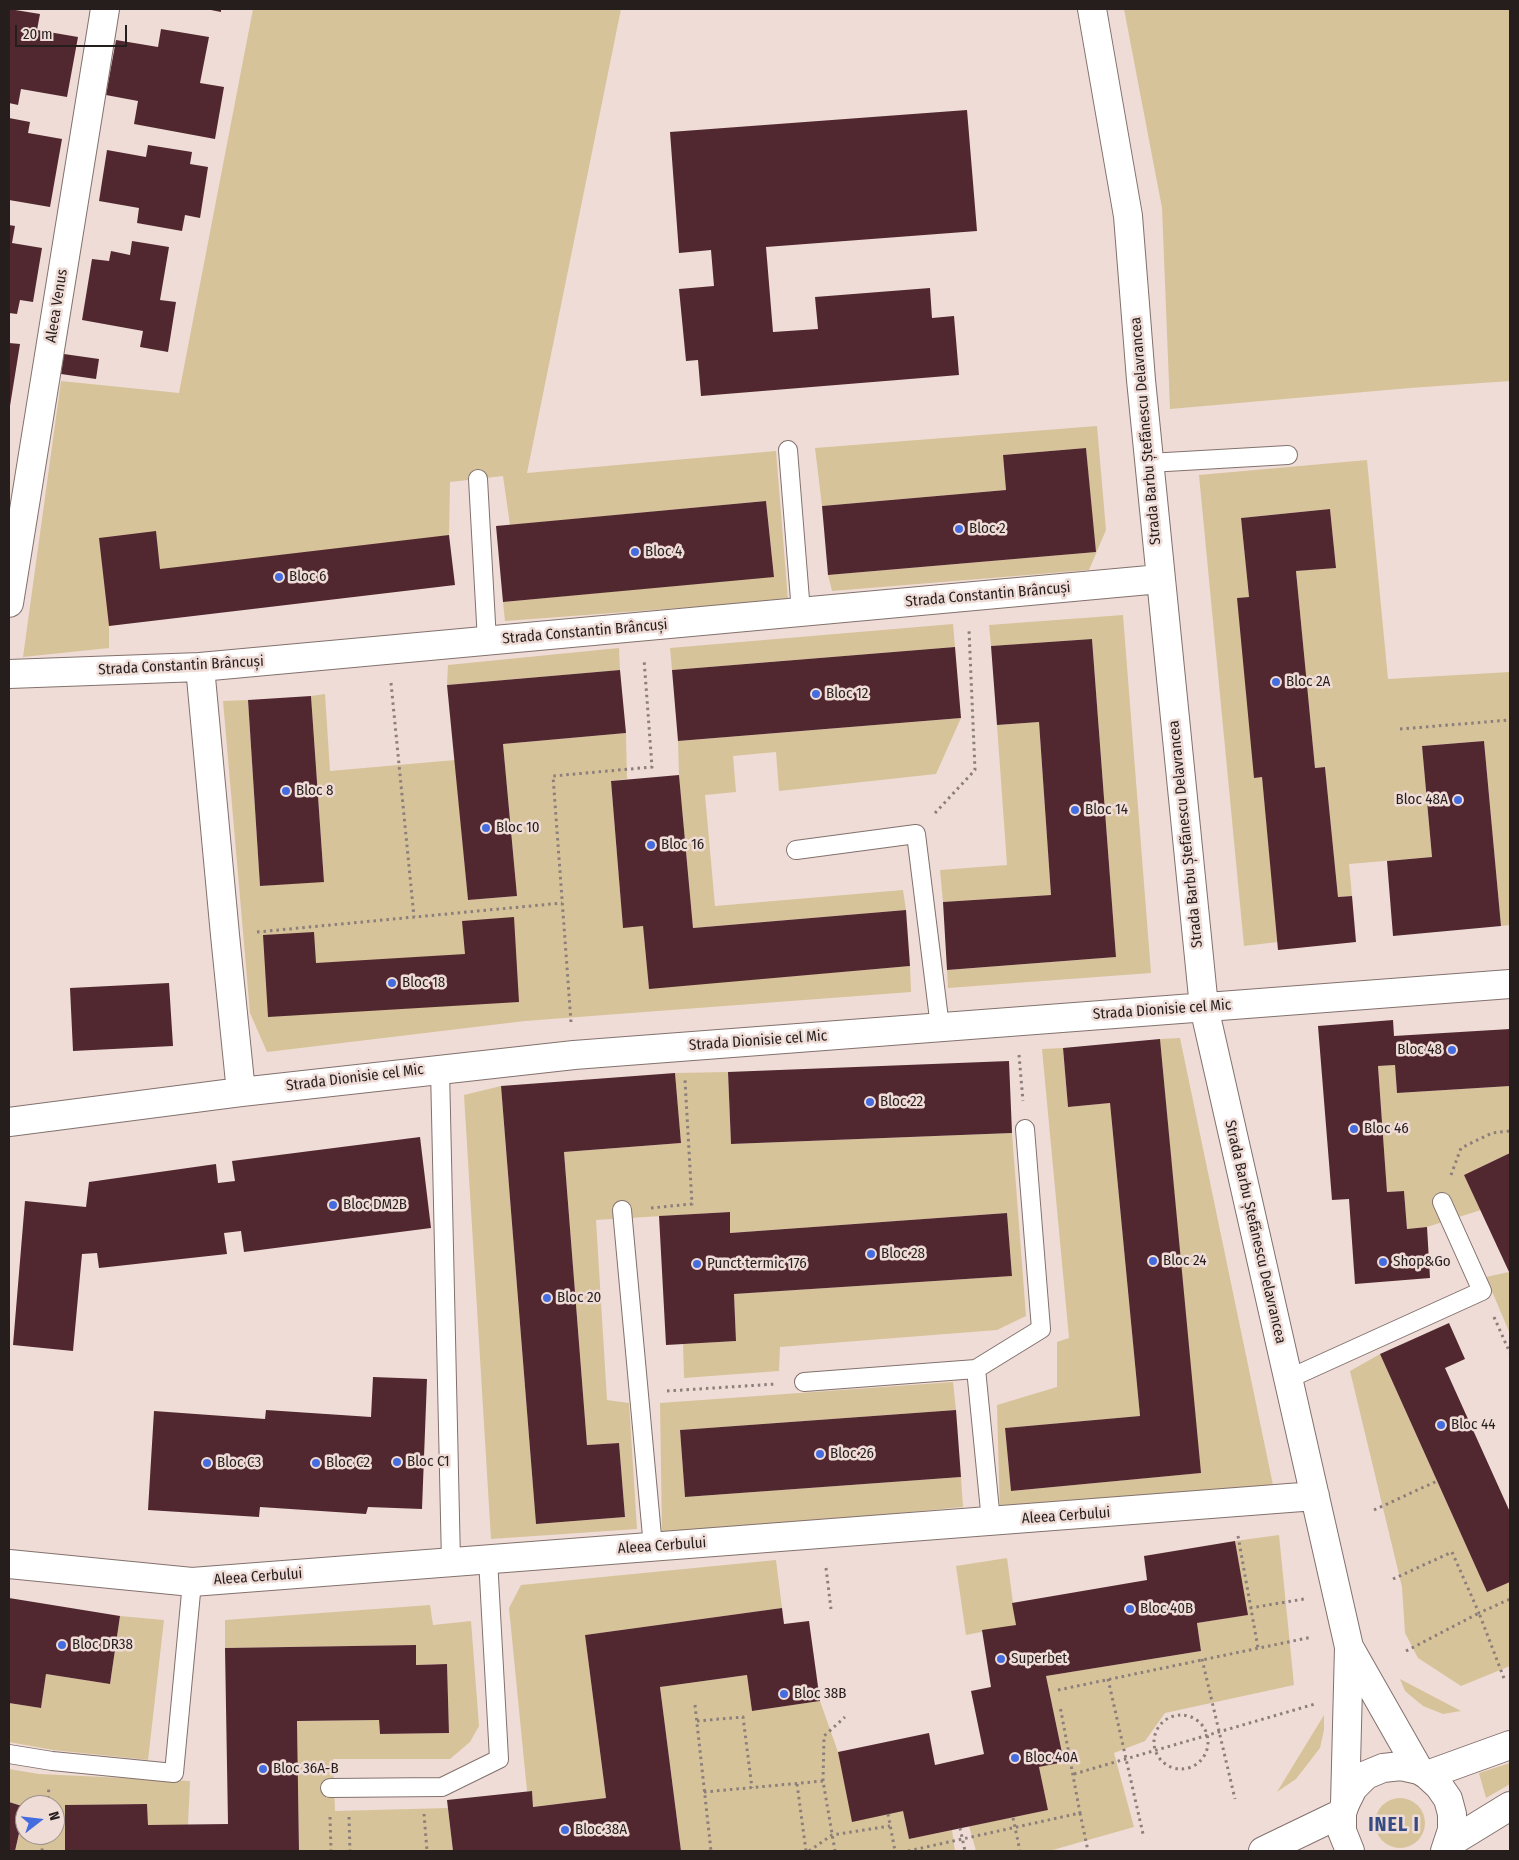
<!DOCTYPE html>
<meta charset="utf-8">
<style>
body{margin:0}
#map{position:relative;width:1519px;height:1860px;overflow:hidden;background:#efdcd7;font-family:"Fira Sans Condensed",sans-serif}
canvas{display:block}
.frame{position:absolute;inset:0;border:10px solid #251e1d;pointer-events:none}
.north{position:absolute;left:15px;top:1795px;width:50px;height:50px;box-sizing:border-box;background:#efdcd7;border:1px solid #9e908d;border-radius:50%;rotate:74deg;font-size:14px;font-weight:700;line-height:20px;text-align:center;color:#251e1d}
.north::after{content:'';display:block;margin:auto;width:18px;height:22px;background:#456cdf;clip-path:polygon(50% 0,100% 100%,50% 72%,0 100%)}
.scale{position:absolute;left:15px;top:25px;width:112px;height:22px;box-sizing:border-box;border:2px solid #251e1d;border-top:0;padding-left:6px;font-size:15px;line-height:18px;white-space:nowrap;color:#251e1d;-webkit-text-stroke:4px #efdcd7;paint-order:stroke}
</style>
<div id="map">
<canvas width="1519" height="1860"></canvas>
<div class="frame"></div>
<div class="north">N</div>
<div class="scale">20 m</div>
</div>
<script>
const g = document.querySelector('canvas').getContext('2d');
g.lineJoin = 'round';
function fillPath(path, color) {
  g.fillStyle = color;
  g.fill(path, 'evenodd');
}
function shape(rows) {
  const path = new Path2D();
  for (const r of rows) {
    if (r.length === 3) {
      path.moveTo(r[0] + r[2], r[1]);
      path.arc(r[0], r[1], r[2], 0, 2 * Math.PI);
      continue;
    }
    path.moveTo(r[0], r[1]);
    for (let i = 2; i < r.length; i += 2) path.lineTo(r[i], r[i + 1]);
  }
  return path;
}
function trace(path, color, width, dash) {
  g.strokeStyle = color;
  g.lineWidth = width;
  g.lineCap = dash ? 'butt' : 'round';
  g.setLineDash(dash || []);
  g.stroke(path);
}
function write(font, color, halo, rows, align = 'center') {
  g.font = font + ' "Fira Sans Condensed",sans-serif';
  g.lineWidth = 5;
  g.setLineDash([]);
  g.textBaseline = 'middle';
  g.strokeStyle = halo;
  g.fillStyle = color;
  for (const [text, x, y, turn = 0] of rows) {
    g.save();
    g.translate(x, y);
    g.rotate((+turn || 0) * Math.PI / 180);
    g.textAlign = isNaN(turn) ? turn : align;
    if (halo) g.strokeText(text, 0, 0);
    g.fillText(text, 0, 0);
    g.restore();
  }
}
fillPath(shape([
 [253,9,621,9,527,473,776,451,788,600,505,621,503,602,774,576,766,501,510,525,503,476,450,482,449,535,109,626,109,648,23,657,61,381,179,393],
 [1124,9,1510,9,1510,381,1410,388,1170,409,1162,208],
 [1097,426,1106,530,1089,570,832,591,828,575,1095,552,1086,448,1003,455,1006,490,822,506,815,448],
 [1367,460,1388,679,1510,672,1510,925,1501,926,1484,741,1422,746,1432,857,1349,864,1352,896,1338,897,1325,767,1315,768,1296,571,1336,567,1330,509,1241,518,1249,597,1238,598,1255,777,1262,777,1278,942,1244,946,1199,475],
 [1123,615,1151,973,948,988,947,970,1116,957,1092,639,991,646,989,625],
 [953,624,955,647,672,670,670,648],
 [619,648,620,670,447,685,448,665],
 [325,694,330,771,455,760,468,900,517,896,503,744,626,733,627,779,611,781,623,927,643,926,649,988,910,966,911,992,525,1021,267,1052,250,1013,223,701,248,700,260,886,324,881,311,696],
 [961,718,936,774,779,791,776,752,733,756,736,792,705,795,715,906,903,890,906,910,693,928,679,775,678,741],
 [1039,722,1051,895,943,902,940,870,1007,865,997,725],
 [1180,1038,1273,1485,1256,1492,1000,1514,997,1405,1057,1387,1057,1342,1069,1338,1042,1049,1063,1048,1068,1107,1110,1103,1140,1416,1005,1428,1011,1491,1200,1473,1160,1039],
 [1395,1065,1397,1093,1510,1086,1510,1153,1464,1175,1481,1210,1427,1227,1407,1229,1404,1191,1387,1192,1378,1066],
 [728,1072,731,1144,1012,1133,1026,1316,997,1330,780,1347,779,1371,684,1378,683,1344,736,1341,734,1294,1012,1276,1007,1213,730,1233,729,1212,596,1220,607,1400,629,1403,637,1529,491,1539,464,1095,501,1086,536,1524,625,1517,619,1443,587,1445,564,1152,681,1143,675,1073],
 [1509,1272,1510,1274,1510,1334,1486,1277],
 [1380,1354,1487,1592,1510,1582,1510,1666,1461,1686,1418,1658,1405,1633,1402,1587,1350,1371],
 [953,1382,956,1410,680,1430,685,1497,961,1477,963,1507,662,1536,660,1403],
 [1279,1535,1294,1685,1165,1713,1145,1741,1114,1753,1134,1827,1049,1851,976,1851,969,1826,1048,1810,1039,1767,1064,1761,1046,1676,1201,1651,1197,1623,1247,1615,1235,1541],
 [1007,1558,1016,1625,966,1635,956,1566],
 [776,1560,782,1608,585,1635,606,1798,533,1807,532,1791,527,1791,509,1608,521,1585],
 [430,1605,433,1625,471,1621,479,1726,470,1742,450,1759,333,1759,335,1811,448,1808,453,1851,299,1851,297,1721,379,1720,380,1734,449,1733,447,1664,416,1665,415,1645,225,1648,225,1620],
 [120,1616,164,1620,148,1760,53,1750,9,1742,9,1703,41,1708,46,1674,110,1684],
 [747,1675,752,1711,820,1701,838,1752,903,1811,909,1839,952,1830,955,1851,681,1851,660,1687],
 [1400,1679,1461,1711,1443,1714,1423,1706,1405,1691],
 [1324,1715,1324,1730,1320,1748,1296,1779,1277,1792],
 [1510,1763,1510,1784,1486,1798,1479,1773],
 [9,1769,39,1774,190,1781,188,1825,148,1825,147,1804,65,1805,65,1851,15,1851,25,1811,25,1835,55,1835,55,1805,25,1805,25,1807,9,1802],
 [1400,1823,25]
]), '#d7c399');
fillPath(shape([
 [9,9,40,14,37,30,78,37,67,97,21,89,18,105,9,103],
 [206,9,221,9,221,12],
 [161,29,209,37,200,83,224,87,215,139,134,124,138,101,106,95,116,40,158,47],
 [967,110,977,231,766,247,773,332,818,329,815,297,930,288,932,318,954,316,959,375,701,396,698,360,686,361,679,289,714,286,711,250,679,253,670,132],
 [9,118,30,122,28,133,62,139,50,207,9,200],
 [148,145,192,152,190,164,208,167,200,218,185,215,182,231,137,223,139,208,99,201,107,150,146,157],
 [9,225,15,226,12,243,42,248,33,302,20,300,17,314,9,313],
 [132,241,169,247,160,300,176,302,168,352,140,347,143,331,82,320,92,259,109,261,111,251,130,255],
 [9,343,20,344,10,406,9,406],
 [64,354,99,359,96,379,61,374],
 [1086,448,1096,552,828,575,822,506,1006,490,1003,455],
 [766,501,774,577,503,602,496,526],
 [1330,509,1336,568,1296,571,1315,768,1325,767,1338,897,1352,896,1356,942,1278,950,1262,777,1254,778,1237,598,1249,597,1241,518],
 [156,531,160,569,449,535,455,585,109,626,99,538],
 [1092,639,1116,957,947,970,943,902,1051,895,1039,722,997,725,991,646],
 [955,647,961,718,678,741,672,670],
 [620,670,626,733,503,744,517,896,468,900,447,685],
 [311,696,324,882,260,886,248,700],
 [1484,741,1501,926,1393,936,1387,861,1432,857,1422,746],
 [679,775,693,928,906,910,910,966,649,989,643,926,623,928,611,781],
 [514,917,519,1002,268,1017,263,935,314,932,316,963,465,954,462,921],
 [169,983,173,1046,73,1051,70,988],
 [1393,1020,1394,1036,1510,1029,1510,1086,1397,1093,1395,1065,1378,1066,1387,1192,1404,1191,1407,1229,1427,1227,1430,1278,1355,1284,1349,1199,1332,1200,1318,1026],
 [1160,1039,1201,1473,1011,1491,1005,1428,1140,1416,1110,1103,1068,1107,1063,1048],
 [1009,1061,1012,1133,731,1144,728,1072],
 [675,1073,681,1143,564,1152,587,1445,619,1443,625,1517,536,1524,501,1086],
 [420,1137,431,1228,244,1252,241,1231,224,1233,227,1254,99,1268,97,1253,82,1254,73,1351,13,1345,25,1201,86,1207,89,1182,216,1164,218,1183,235,1181,232,1161],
 [1510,1153,1510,1274,1464,1175],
 [730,1212,730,1233,1007,1213,1012,1276,734,1294,736,1341,666,1345,659,1216],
 [1449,1323,1465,1359,1445,1368,1510,1512,1510,1582,1487,1592,1380,1354],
 [373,1377,427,1379,422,1509,368,1507,366,1514,260,1507,259,1517,148,1510,154,1411,265,1419,266,1410,371,1417],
 [956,1410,961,1477,685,1497,680,1430],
 [1235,1541,1248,1615,1197,1623,1201,1651,1046,1676,1064,1762,1039,1767,1048,1810,909,1839,903,1811,852,1822,838,1752,929,1733,935,1765,984,1754,971,1691,991,1687,982,1630,1016,1625,1012,1603,1147,1580,1144,1556],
 [9,1598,120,1616,110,1684,46,1674,41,1708,9,1703],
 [782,1608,784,1624,809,1621,820,1701,752,1711,747,1675,660,1687,681,1851,453,1851,447,1800,532,1791,533,1807,606,1798,585,1635],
 [416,1645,416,1665,447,1664,449,1733,380,1734,379,1720,297,1721,299,1851,65,1851,65,1805,147,1804,148,1825,228,1824,225,1648],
 [9,1802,25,1807,15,1851,9,1851]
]), '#522830');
const lane = shape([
 [788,450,801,612],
 [1149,463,1288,455],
 [478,479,487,641],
 [796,850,916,834,940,1027],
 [440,1069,451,1562],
 [622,1210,653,1547],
 [1288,1379,1482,1291,1442,1202],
 [804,1382,976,1369],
 [991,1521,976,1369,1041,1329,1025,1129],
 [9,1754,52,1761,174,1773,192,1582],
 [330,1788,442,1787,499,1759,488,1559]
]);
const street = shape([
 [1092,9,1128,216,1141,380,1204,1007,1349,1647,1345,1804],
 [9,603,105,9],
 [200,667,225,935,241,1092],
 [9,674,200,667,1160,579],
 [9,1122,241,1092,574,1055,1510,984],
 [9,1564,192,1582,1315,1496],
 [1349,1647,1419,1770]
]);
const secondary = shape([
 [1427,1775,1510,1745],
 [1448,1844,1510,1806],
 [1263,1851,1342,1813],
 [1350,1851,1342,1831,1342,1813,1345,1804,1353,1788,1366,1775,1383,1768,1401,1766,1419,1770,1427,1775,1439,1786,1448,1799,1452,1814,1452,1830,1445,1851]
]);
trace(lane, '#82716d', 20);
trace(street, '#82716d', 30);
trace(secondary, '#82716d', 30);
trace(shape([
 [391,683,414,917],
 [1400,729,1510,720],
 [935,813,975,770,969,630],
 [257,932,562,903],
 [571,1022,553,776,652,767,644,659],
 [1019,1055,1023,1101],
 [1451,1175,1461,1148,1492,1133,1510,1131],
 [651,1208,692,1204,685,1080],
 [1494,1317,1510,1353],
 [667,1391,776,1384],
 [1374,1510,1437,1481],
 [1238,1536,1258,1648],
 [826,1568,831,1609],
 [1393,1579,1452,1552,1479,1613,1510,1599],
 [1250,1608,1304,1599],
 [1406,1651,1479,1613,1505,1681],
 [1202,1659,1235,1799],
 [1108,1679,1143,1834],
 [1058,1690,1312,1637],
 [695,1705,711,1851],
 [1181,1742,27],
 [697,1721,743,1717,752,1788],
 [1074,1774,1315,1704],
 [823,1781,824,1736,845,1717],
 [797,1784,806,1851],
 [704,1792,823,1781,835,1851],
 [47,1805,49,1788],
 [1080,1813,1088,1851],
 [424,1814,427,1851],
 [888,1814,895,1851],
 [330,1817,331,1851],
 [349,1817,350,1851],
 [1013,1818,1020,1851],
 [960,1828,965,1851],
 [42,1851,44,1835],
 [809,1851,832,1835,890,1826],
 [908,1851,1080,1813,1060,1706]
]), '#8b7e7b', 3, [2.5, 4]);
trace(lane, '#fff', 18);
trace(street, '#fff', 28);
trace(secondary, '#fff', 28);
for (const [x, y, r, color] of [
 [959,529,5,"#456cdf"],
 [635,552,5,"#456cdf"],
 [279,577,5,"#456cdf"],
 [1276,682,5,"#456cdf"],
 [816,694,5,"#456cdf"],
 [286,791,5,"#456cdf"],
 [1458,800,5,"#456cdf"],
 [1075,810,5,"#456cdf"],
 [486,828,5,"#456cdf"],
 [651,845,5,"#456cdf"],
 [392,983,5,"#456cdf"],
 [1452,1050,5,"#456cdf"],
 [870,1102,5,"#456cdf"],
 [1354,1129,5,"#456cdf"],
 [333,1205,5,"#456cdf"],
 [871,1254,5,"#456cdf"],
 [1153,1261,5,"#456cdf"],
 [1383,1262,5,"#456cdf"],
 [697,1264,5,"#456cdf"],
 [547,1298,5,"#456cdf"],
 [1441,1425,5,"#456cdf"],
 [820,1454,5,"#456cdf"],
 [397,1462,5,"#456cdf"],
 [207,1463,5,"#456cdf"],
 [316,1463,5,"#456cdf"],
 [1130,1609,5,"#456cdf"],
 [62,1645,5,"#456cdf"],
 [1001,1659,5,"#456cdf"],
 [784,1694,5,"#456cdf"],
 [1015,1758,5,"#456cdf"],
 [263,1769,5,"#456cdf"],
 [565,1830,5,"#456cdf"]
]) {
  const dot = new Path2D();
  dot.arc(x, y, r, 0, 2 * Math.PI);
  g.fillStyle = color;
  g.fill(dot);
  trace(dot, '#efdcd7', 2);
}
write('15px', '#251e1d', '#efdcd7', [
 ["Aleea Venus",57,306,-81],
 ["Strada Barbu Ștefănescu Delavrancea",1146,431,-95],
 ["Strada Constantin Brâncuși",988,595,-5],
 ["Strada Constantin Brâncuși",585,632,-5],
 ["Strada Constantin Brâncuși",181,666,-3],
 ["Strada Barbu Ștefănescu Delavrancea",1186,834,-96],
 ["Strada Dionisie cel Mic",1162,1010,-4],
 ["Strada Dionisie cel Mic",758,1041,-4],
 ["Strada Dionisie cel Mic",355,1078,-7],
 ["Strada Barbu Ștefănescu Delavrancea",1255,1232,77],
 ["Aleea Cerbului",1066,1516,-4],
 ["Aleea Cerbului",662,1546,-4],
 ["Aleea Cerbului",258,1577,-4]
]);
write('15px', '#251e1d', '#efdcd7', [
 ["Bloc 2",969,529],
 ["Bloc 4",645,552],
 ["Bloc 6",289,577],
 ["Bloc 2A",1286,682],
 ["Bloc 12",826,694],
 ["Bloc 8",296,791],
 ["Bloc 48A",1448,800,"right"],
 ["Bloc 14",1085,810],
 ["Bloc 10",496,828],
 ["Bloc 16",661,845],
 ["Bloc 18",402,983],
 ["Bloc 48",1442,1050,"right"],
 ["Bloc 22",880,1102],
 ["Bloc 46",1364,1129],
 ["Bloc DM2B",343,1205],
 ["Bloc 28",881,1254],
 ["Bloc 24",1163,1261],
 ["Shop&Go",1393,1262],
 ["Punct termic 176",707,1264],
 ["Bloc 20",557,1298],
 ["Bloc 44",1451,1425],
 ["Bloc 26",830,1454],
 ["Bloc C1",407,1462],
 ["Bloc C3",217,1463],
 ["Bloc C2",326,1463],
 ["Bloc 40B",1140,1609],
 ["Bloc DR38",72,1645],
 ["Superbet",1011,1659],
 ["Bloc 38B",794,1694],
 ["Bloc 40A",1025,1758],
 ["Bloc 36A-B",273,1769],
 ["Bloc 38A",575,1830]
], 'left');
g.letterSpacing = '1px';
write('bold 20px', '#354b84', '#efdcd7', [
 ["INEL I",1394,1825]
]);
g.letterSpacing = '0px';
</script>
